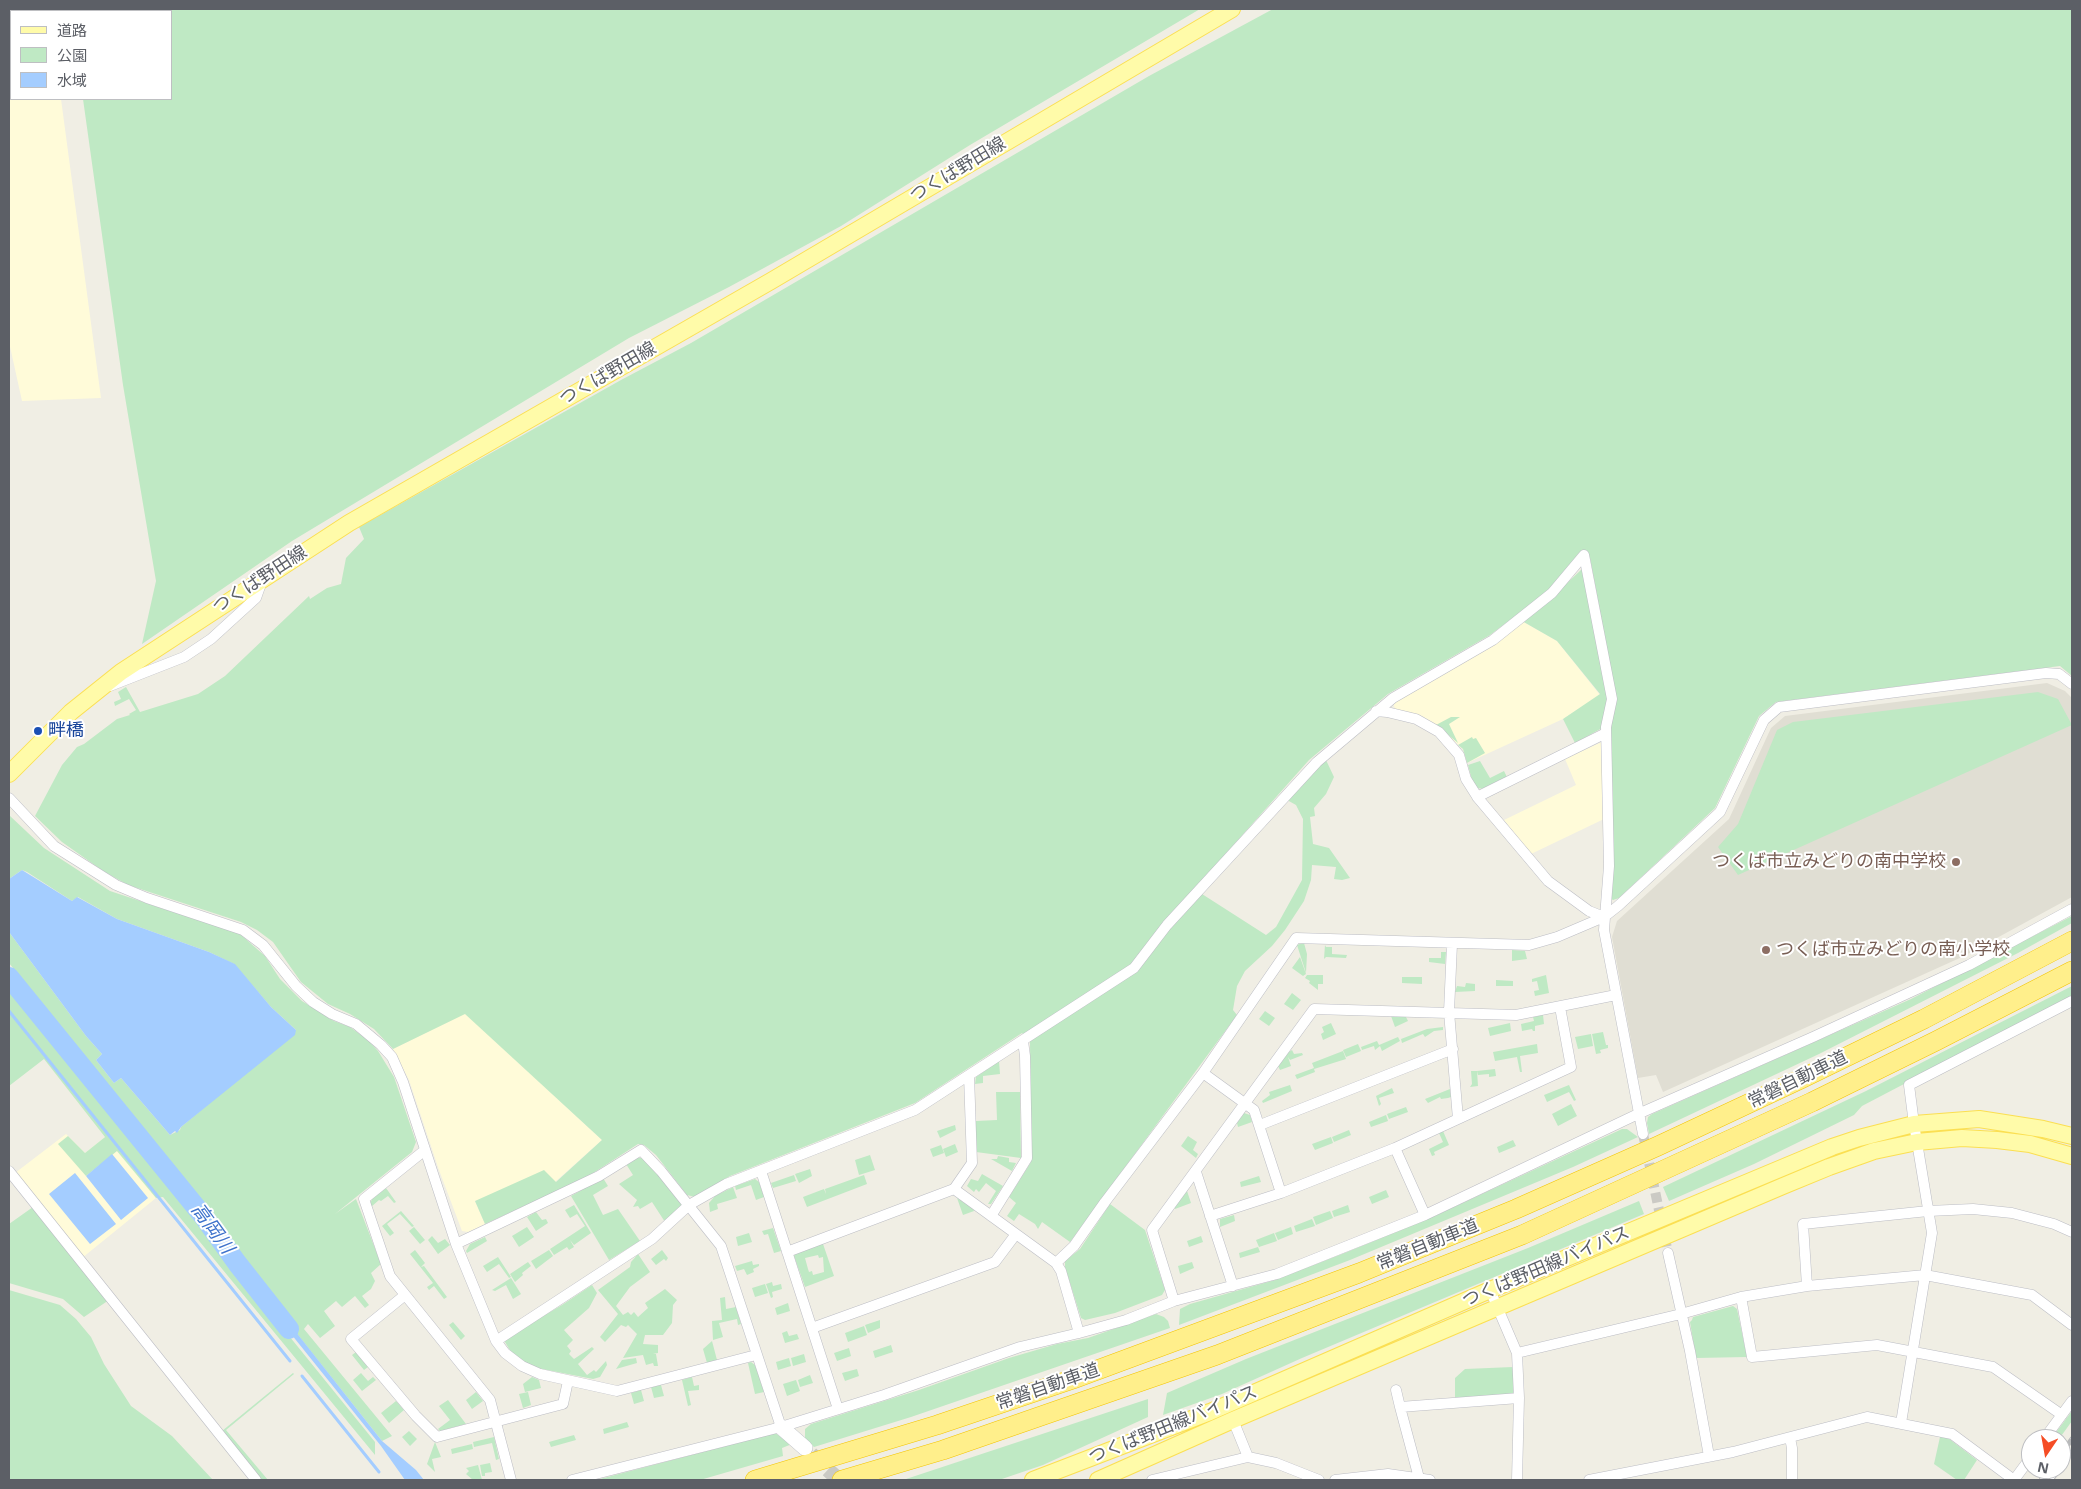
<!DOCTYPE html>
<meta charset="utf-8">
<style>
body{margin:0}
#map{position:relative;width:2081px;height:1489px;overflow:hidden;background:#f0eee4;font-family:"Open Sans","Noto Sans JP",sans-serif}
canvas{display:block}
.frame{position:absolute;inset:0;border:10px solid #5c5f66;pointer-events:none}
.legend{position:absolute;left:10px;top:10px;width:162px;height:90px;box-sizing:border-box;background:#fff;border:1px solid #bebfc2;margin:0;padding:6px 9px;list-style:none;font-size:15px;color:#5c5f66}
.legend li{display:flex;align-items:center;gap:10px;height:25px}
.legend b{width:25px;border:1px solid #bebfc2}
.north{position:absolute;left:2021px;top:1429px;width:50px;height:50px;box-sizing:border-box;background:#fff;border:1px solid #bebfc2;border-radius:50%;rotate:192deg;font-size:14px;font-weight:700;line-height:20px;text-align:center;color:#5c5f66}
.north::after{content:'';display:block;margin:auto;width:18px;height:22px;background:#f54d25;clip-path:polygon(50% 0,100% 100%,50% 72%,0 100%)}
</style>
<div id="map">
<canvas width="2081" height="1489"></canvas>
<div class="frame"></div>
<ul class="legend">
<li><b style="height:6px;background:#fffba9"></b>道路</li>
<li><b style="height:14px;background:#bfe9c4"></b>公園</li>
<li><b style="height:14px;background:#a4cdff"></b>水域</li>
</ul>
<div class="north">N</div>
</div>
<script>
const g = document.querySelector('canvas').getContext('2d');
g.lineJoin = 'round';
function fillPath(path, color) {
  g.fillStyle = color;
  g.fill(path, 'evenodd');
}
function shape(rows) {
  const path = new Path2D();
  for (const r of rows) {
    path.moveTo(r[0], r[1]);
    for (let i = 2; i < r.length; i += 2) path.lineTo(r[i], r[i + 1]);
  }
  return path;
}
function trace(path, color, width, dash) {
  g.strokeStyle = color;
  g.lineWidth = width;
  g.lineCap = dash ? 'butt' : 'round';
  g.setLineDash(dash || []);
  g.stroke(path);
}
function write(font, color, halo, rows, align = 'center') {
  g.font = font + ' "Open Sans","Noto Sans JP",sans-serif';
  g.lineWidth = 4;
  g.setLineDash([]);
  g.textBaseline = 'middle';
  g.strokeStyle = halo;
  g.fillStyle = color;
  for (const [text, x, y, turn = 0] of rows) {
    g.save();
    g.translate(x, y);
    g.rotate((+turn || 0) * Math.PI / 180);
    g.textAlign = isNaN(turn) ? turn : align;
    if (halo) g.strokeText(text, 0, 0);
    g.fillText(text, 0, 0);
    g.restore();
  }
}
fillPath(shape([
 [9,9,49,9,50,11,11,11,11,99,61,99,101,398,22,401,9,342],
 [1522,621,1557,641,1600,695,1563,719,1467,763,1463,749,1436,725,1422,716,1395,709,1393,702],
 [1602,742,1604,819,1531,854,1504,820,1576,785,1565,759],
 [465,1013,602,1140,555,1182,475,1201,485,1224,468,1232,462,1231,439,1170,409,1080,393,1049],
 [66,1134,85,1153,105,1137,156,1198,82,1258,15,1173]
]), '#fffbd9');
fillPath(shape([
 [2047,683,2065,691,2072,698,2072,897,1962,957,1663,1092,1656,1075,1638,1078,1612,937,1617,921,1729,819,1771,728,1785,716]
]), '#e0ded3');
fillPath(shape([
 [71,9,1200,9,970,145,841,226,729,287,629,338,292,541,142,644,156,581,123,385,83,99,171,99,171,11,71,11],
 [1273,9,2072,9,2072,676,2060,666,1776,702,1759,716,1715,808,1619,898,1613,900,1610,898,1610,740,1615,691,1590,558,1579,553,1549,590,1510,620,1490,635,1388,694,1309,760,1190,894,1202,894,1266,935,1276,927,1302,880,1303,819,1296,805,1287,800,1315,769,1326,760,1334,777,1326,794,1314,808,1315,816,1310,817,1313,844,1329,848,1350,878,1342,880,1334,879,1336,867,1312,865,1311,880,1304,901,1285,930,1272,946,1245,971,1237,986,1233,1010,1237,1015,1070,1242,1042,1222,1038,1229,1035,1224,1019,1214,1014,1221,1007,1216,1016,1203,1009,1197,1031,1162,1030,1042,1022,1033,915,1103,730,1176,695,1197,687,1195,656,1155,644,1145,638,1144,584,1179,485,1224,475,1201,544,1170,556,1182,602,1140,465,1014,393,1049,374,1029,350,1014,328,1004,301,982,273,942,257,930,241,922,128,885,103,871,62,842,35,816,62,765,77,747,84,744,117,719,130,715,129,714,136,710,129,699,115,706,114,702,121,699,118,692,126,687,140,712,198,694,225,676,309,596,310,599,327,588,341,584,346,558,364,539,359,527,621,380,691,343,1149,76],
 [1582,569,1610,697,1604,727,1575,743,1563,719,1600,694,1557,641,1522,621,1548,601],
 [2038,692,2058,699,2072,725,1738,875,1718,847,1738,824,1777,730,1793,722],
 [1451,717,1460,717,1449,724,1458,743,1436,725],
 [1472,737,1473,739,1476,738,1485,753,1467,763,1463,749,1458,745],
 [1480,761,1490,778,1504,771,1507,777,1484,789,1477,788,1472,780,1468,765],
 [9,815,44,848,110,891,240,934,265,956,280,979,302,1001,334,1021,350,1027,368,1040,378,1051,394,1077,416,1142,412,1152,335,1214,356,1199,381,1264,371,1273,375,1281,371,1289,362,1296,369,1305,365,1308,355,1296,342,1307,336,1301,324,1311,335,1326,320,1338,308,1324,304,1329,392,1436,382,1441,252,1277,226,1241,22,987,26,984,9,963,9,932,86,1036,102,1054,96,1060,114,1083,121,1078,170,1135,180,1130,181,1127,296,1030,271,1007,234,964,209,952,117,919,78,897,72,901,27,872,22,870,9,879],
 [2072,916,2072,923,2018,953,1819,1054,1649,1134,1647,1123,1648,1117,1652,1114,1911,999],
 [1302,943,1304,943,1307,954,1306,973,1297,945],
 [1325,945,1326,947,1332,947,1332,954,1347,955,1346,958,1326,957,1324,959],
 [1512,950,1525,951,1527,959,1512,961],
 [1441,952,1446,952,1445,964,1429,962,1429,958,1441,958],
 [1300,957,1306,974,1303,976,1292,968],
 [1307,975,1323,975,1323,984,1318,984,1318,990,1309,983,1310,981,1305,978],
 [1546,975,1549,993,1535,996,1534,991,1539,990,1537,981,1532,982,1532,979],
 [1402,977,1422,977,1422,984,1402,983],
 [1496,980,1513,981,1513,986,1496,986],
 [9,982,145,1149,158,1170,169,1180,210,1227,213,1237,219,1243,230,1263,375,1442,375,1455,163,1197,156,1198,117,1151,86,1176,58,1144,68,1136,85,1153,105,1137,44,1059,9,1086],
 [1466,983,1475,984,1475,991,1455,992,1457,986,1465,987],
 [2072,986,2072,996,1862,1106,1854,1115,1754,1164,1669,1201,1663,1187,1866,1091],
 [1292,993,1301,1000,1293,1010,1284,1004],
 [1265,1011,1275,1018,1269,1026,1259,1019],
 [1543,1015,1544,1024,1535,1026,1535,1031,1533,1031,1532,1029,1522,1031,1521,1024,1534,1021,1533,1017],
 [1391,1016,1406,1017,1408,1021,1395,1027],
 [1331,1023,1336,1034,1323,1040,1321,1034,1324,1032,1322,1027],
 [1510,1023,1511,1031,1490,1036,1488,1028],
 [1443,1027,1443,1030,1434,1031,1425,1037,1423,1034,1402,1043,1401,1039,1427,1029],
 [1603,1032,1606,1045,1608,1045,1608,1048,1600,1050,1601,1053,1596,1054,1592,1034],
 [1591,1034,1593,1046,1578,1049,1575,1037],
 [1398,1037,1400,1041,1382,1051,1380,1046,1375,1050,1374,1046,1362,1050,1361,1047,1377,1041,1379,1045],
 [1358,1044,1361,1051,1346,1057,1343,1050],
 [1537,1044,1538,1053,1520,1056,1522,1072,1520,1072,1517,1057,1495,1061,1493,1052],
 [1292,1050,1294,1054,1302,1053,1303,1055,1290,1060,1288,1057,1291,1066,1280,1070,1278,1066,1289,1052],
 [1343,1051,1346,1059,1314,1069,1315,1072,1297,1079,1295,1075,1314,1068,1312,1063],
 [999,1061,1000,1074,983,1076,983,1083,975,1084,976,1077],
 [1495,1069,1496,1076,1489,1077,1489,1074,1478,1075,1477,1071],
 [1471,1071,1477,1071,1478,1086,1470,1087,1472,1084],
 [1290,1085,1292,1091,1263,1103,1262,1101,1270,1095,1269,1092],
 [1569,1085,1576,1100,1574,1101,1569,1092,1547,1102,1544,1095],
 [1392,1088,1394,1093,1379,1098,1381,1104,1379,1106,1376,1096],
 [1450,1089,1451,1097,1448,1098,1441,1099,1440,1097,1428,1103,1425,1099],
 [996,1092,1020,1092,1021,1158,976,1152,976,1121,997,1120],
 [1571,1104,1577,1116,1558,1126,1552,1114],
 [1406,1107,1408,1112,1389,1119,1387,1114],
 [1244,1113,1250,1115,1252,1122,1238,1127,1237,1123],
 [1386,1115,1388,1121,1371,1127,1369,1122],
 [955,1125,956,1130,940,1138,937,1131],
 [1622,1129,1627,1129,1638,1137,1573,1167,1350,1260,1179,1325,1180,1309,1190,1304,1275,1280,1342,1254,1428,1219],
 [1349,1130,1351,1135,1334,1142,1332,1137],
 [1443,1131,1449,1145,1434,1152,1435,1155,1432,1156,1429,1149,1443,1142,1439,1133],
 [1188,1136,1197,1142,1193,1150,1198,1154,1196,1158,1181,1146],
 [1331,1137,1333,1143,1315,1150,1312,1144],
 [1513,1140,1516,1146,1499,1153,1497,1147],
 [955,1144,958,1152,946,1157,943,1149],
 [941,1145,944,1153,933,1157,930,1149],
 [870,1155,875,1170,859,1175,855,1160],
 [998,1156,1009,1158,1009,1162,1016,1163,1012,1171,991,1159,997,1159],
 [636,1158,642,1158,647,1161,682,1204,680,1209,665,1222,652,1202,640,1209,638,1206,633,1207,637,1200,619,1184,633,1175,626,1164],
 [810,1169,812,1176,799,1183,795,1174],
 [982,1174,1003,1186,991,1204,988,1204,996,1191,986,1183,979,1192,976,1189,974,1192,967,1186,971,1179,978,1181],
 [794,1175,796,1181,773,1188,771,1183],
 [864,1175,867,1184,807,1207,803,1197,824,1189,826,1194,825,1189],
 [1259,1176,1261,1182,1241,1187,1240,1182],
 [603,1178,608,1186,593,1195,603,1215,618,1209,640,1241,609,1260,571,1196],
 [755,1179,759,1182,764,1197,756,1200,751,1185,736,1190,735,1186],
 [733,1187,737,1198,717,1204,718,1209,710,1212,709,1203,715,1196],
 [386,1188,396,1202,394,1203,388,1196,381,1201,379,1200,371,1207,370,1204,372,1199],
 [1386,1190,1389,1197,1372,1204,1369,1197],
 [1187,1191,1191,1203,1175,1209,1175,1207],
 [957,1198,973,1208,974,1211,963,1215],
 [1639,1201,1644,1214,1302,1358,1222,1394,1163,1415,1167,1393,1246,1359,1528,1248],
 [1110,1204,1145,1230,1165,1290,1162,1295,1115,1313,1085,1320,1081,1318,1065,1267,1065,1261,1080,1249],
 [574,1205,591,1233,574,1245,570,1240,574,1247,569,1250,567,1247,554,1255,550,1249,585,1226,577,1214,570,1218,565,1210],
 [1348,1205,1350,1212,1334,1217,1332,1211],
 [33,1207,109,1300,84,1317,63,1299,9,1283,9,1224],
 [401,1211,414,1226,412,1227,400,1214,387,1224,394,1233,390,1236,382,1226],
 [1330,1211,1333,1218,1316,1225,1313,1217],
 [536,1212,542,1220,546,1219,548,1223,536,1231,527,1217],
 [1234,1215,1235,1221,1220,1227,1220,1219],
 [1312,1219,1315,1226,1296,1232,1294,1226],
 [414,1227,425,1240,420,1244,409,1231],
 [527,1227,534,1237,519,1247,512,1236],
 [1291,1227,1293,1234,1278,1240,1275,1233],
 [773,1228,781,1251,774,1253,768,1234,764,1235,762,1231],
 [749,1233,752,1242,738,1246,736,1237],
 [1274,1233,1277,1241,1259,1247,1256,1240],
 [432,1236,438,1243,445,1239,450,1245,438,1254,428,1240],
 [1201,1236,1203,1242,1189,1247,1187,1241],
 [485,1237,487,1241,467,1253,466,1251,470,1244],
 [822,1241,834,1276,805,1287,794,1256,796,1251],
 [818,1255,819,1258,823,1257,824,1272,813,1275,812,1271,809,1272,808,1269,805,1258],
 [1258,1247,1260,1252,1240,1258,1239,1253],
 [415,1250,425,1263,421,1267,424,1266,447,1297,444,1299,434,1286,429,1290,427,1287,433,1283,410,1254],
 [549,1250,553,1256,536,1269,531,1261],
 [662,1250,668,1258,666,1261,664,1259,656,1265,651,1259],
 [638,1254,650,1272,630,1287,616,1306,623,1315,628,1312,631,1315,634,1312,638,1317,648,1308,645,1303,665,1289,677,1300,673,1305,672,1323,663,1335,645,1335,643,1344,658,1345,658,1353,653,1354,656,1354,658,1366,654,1366,653,1363,646,1365,643,1355,623,1358,637,1334,628,1325,626,1327,621,1325,605,1342,600,1337,618,1314,598,1290,630,1267,631,1262],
 [498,1257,511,1277,509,1278,499,1264,487,1272,483,1266],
 [752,1261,753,1265,759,1264,759,1266,753,1269,754,1272,747,1275,744,1269,737,1271,735,1266],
 [528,1262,531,1266,522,1273,523,1275,515,1282,510,1274],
 [1192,1262,1194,1268,1180,1274,1178,1266],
 [511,1278,521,1294,513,1299,506,1285,495,1291,492,1290],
 [772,1282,773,1286,781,1284,782,1289,772,1292,773,1297,771,1298,766,1284],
 [765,1284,768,1293,755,1297,752,1288],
 [592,1285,597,1293,589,1308,564,1330,573,1340,567,1346,571,1351,569,1354,574,1359,592,1347,594,1349,578,1364,587,1375,594,1370,596,1372,606,1361,607,1365,600,1377,593,1379,542,1369,528,1364,511,1352,505,1342,506,1338,562,1305],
 [9,1290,60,1305,76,1319,91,1337,104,1364,131,1406,172,1436,213,1480,9,1480],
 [725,1297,726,1309,736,1307,741,1324,738,1325,737,1319,719,1323,723,1337,713,1340,712,1321,722,1320,720,1298],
 [788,1303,790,1311,777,1315,775,1308],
 [1733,1306,1737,1309,1747,1357,1696,1358,1690,1322,1692,1320,1693,1317],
 [1156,1314,1164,1317,1168,1321,1170,1328,911,1417,814,1447,805,1438,805,1429,811,1424,919,1390,1009,1358,1057,1344,1088,1338],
 [880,1320,880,1328,868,1333,865,1325],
 [453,1322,465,1336,461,1340,449,1325],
 [864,1326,867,1335,848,1342,845,1333],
 [787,1331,789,1336,797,1334,799,1339,785,1343,782,1333],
 [712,1341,717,1360,707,1363,703,1349],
 [891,1345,893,1352,875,1358,873,1351],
 [849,1348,851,1356,837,1361,834,1353],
 [356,1352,368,1367,364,1370,352,1355],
 [804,1354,806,1362,793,1366,791,1358],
 [636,1358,637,1363,616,1369,622,1360],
 [789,1358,791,1366,778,1370,776,1362],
 [751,1362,755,1365,764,1392,755,1394,748,1363],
 [1513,1367,1515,1391,1512,1394,1455,1399,1455,1378,1465,1369],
 [857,1369,859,1376,845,1381,842,1373],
 [293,1373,294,1374,226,1430,268,1480,261,1480,222,1431],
 [361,1373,368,1381,373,1377,376,1380,362,1391,353,1380],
 [810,1375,813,1383,800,1387,798,1380],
 [532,1377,539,1380,541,1388,525,1392,523,1384],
 [692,1377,694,1386,699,1385,699,1390,688,1391,691,1405,688,1406,682,1380],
 [796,1380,800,1391,787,1396,783,1384],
 [661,1385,664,1396,654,1398,651,1387],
 [641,1390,644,1401,634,1404,631,1393],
 [476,1392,483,1401,472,1409,466,1400],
 [528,1392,531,1405,523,1408,519,1394],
 [1148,1399,1148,1417,1043,1465,999,1480,903,1480],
 [448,1400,466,1424,440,1431,438,1429,450,1420,439,1406],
 [396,1401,404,1410,389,1423,381,1413],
 [2072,1411,2072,1421,2059,1439,2051,1439],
 [627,1422,629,1427,604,1434,603,1429],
 [409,1431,417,1439,410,1446,402,1437],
 [775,1433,792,1444,782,1448,783,1456,700,1480,596,1480],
 [574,1435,576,1440,551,1447,549,1442],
 [494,1437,499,1459,496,1460,492,1443,474,1447,473,1442],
 [1940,1437,1948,1438,1977,1460,1964,1480,1957,1480,1934,1464],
 [435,1442,441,1457,432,1459,435,1472,427,1464],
 [472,1444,473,1449,452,1454,451,1449],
 [490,1463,492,1472,485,1473,485,1476,482,1476,480,1465],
 [478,1465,482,1480,473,1480,466,1474,469,1471,466,1468]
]), '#bfe9c4');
fillPath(shape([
 [22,870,72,901,77,897,117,919,209,952,235,964,271,1007,296,1030,295,1035,181,1127,177,1133,175,1131,170,1135,121,1078,114,1083,96,1060,102,1054,86,1036,9,932,9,879],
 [112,1154,148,1198,121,1220,86,1176],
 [75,1173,116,1224,90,1244,49,1194],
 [277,1308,382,1441,416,1470,424,1480,405,1480,381,1446,271,1309]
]), '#a4cdff');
trace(shape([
 [9,1011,290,1361],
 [302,1376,379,1472]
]), '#a4cdff', 3);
trace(shape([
 [9,977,204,1217,237,1263,289,1329]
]), '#a4cdff', 20);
trace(shape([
 [1643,1134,1668,1253]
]), '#cbcac4', 10, [10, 5]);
trace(shape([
 [811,1454,839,1480]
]), '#cbcac4', 15, [15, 8]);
const street = shape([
 [1584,555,1612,699,1606,727,1609,866,1604,930,1643,1134],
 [110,686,184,657,211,639,256,598,262,581],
 [1376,711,1387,712,1416,719,1439,732,1459,755,1466,779,1478,798,1548,881,1589,911,1604,917],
 [1477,797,1606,733],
 [9,798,54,846,116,885,147,898,243,930,263,945,296,986,313,1002,332,1014,356,1024,381,1045,392,1057,403,1082,456,1244,496,1341,505,1353,522,1366,540,1374,617,1391,756,1355],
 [1452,944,1449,1012,1458,1119],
 [1203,1073,1254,1110,1281,1193],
 [1260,1125,1453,1049],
 [425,1150,364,1199,390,1276,490,1400,511,1480],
 [9,1171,256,1480],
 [761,1171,838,1409],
 [1196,1172,1233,1286],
 [954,1189,972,1163,969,1075],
 [1425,1215,1395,1148,1571,1067,1560,1007],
 [991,1216,1027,1158,1025,1056,1023,1041],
 [1210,1216,1281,1193,1395,1148],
 [456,1244,599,1176,641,1150,661,1171,721,1246,781,1427],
 [787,1252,954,1189,1056,1263,1061,1271,1079,1333],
 [1668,1253,1690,1351,1709,1456],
 [1056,1263,1074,1246,1105,1202,1203,1073,1296,938,1529,945,1557,937,1604,917,1618,906,1720,812,1764,720,1779,707,2046,673,2059,674,2072,684],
 [1807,1286,1803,1224,1928,1211,1973,1209,2012,1213,2054,1224,2072,1232],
 [1490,1290,1517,1353,1519,1398,1517,1480],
 [405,1295,351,1339,416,1416,437,1437,563,1404,568,1381],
 [1741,1297,1752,1357,1877,1345,1993,1367,2062,1415],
 [1174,1301,1152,1230,1314,1009,1516,1015,1616,995],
 [812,1328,995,1262,1016,1234],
 [496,1341,652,1239,689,1205,726,1184,915,1110,1134,968,1167,925,1317,762,1393,698,1493,640,1552,593,1584,555],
 [1517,1353,1681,1314,1741,1297,1807,1286,1925,1275,2032,1295,2072,1325],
 [1396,1390,1400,1407],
 [1233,1420,1248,1457],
 [1901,1423,1932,1233,1914,1124,1909,1085,2072,1001],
 [1790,1438,1792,1448,1792,1480],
 [2044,1439,2072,1401],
 [572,1480,781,1427,884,1395,1020,1347,1079,1333,1126,1320,1174,1301,1277,1274,1425,1215,1638,1114,1813,1037,1969,965,2072,909],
 [1152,1480,1248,1457,1276,1463,1319,1480],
 [1335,1480,1388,1474,1430,1480],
 [1417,1480,1419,1478,1400,1407,1519,1398],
 [1589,1480,1733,1452,1867,1417,1952,1434,2014,1480],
 [2014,1480,2031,1457]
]);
const secondary = shape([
 [781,1427,805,1448]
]);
const primary = shape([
 [9,774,71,712,121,672,349,523,771,281,1232,9],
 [1033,1480,1210,1412,1490,1290,1832,1147,1859,1138,1914,1124,1979,1119,2043,1129,2072,1136],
 [1098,1480,1233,1420,1783,1186,1829,1167,1874,1151,1917,1142,1962,1138,1997,1140,2030,1144,2072,1156]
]);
const highway = shape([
 [755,1480,937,1425,1073,1379,1359,1273,1516,1209,1658,1146,1801,1079,1924,1019,2072,941],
 [842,1480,943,1450,1217,1355,1522,1235,1812,1102,1936,1041,2072,971]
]);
trace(street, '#bcbdc4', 11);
trace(secondary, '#bcbfc6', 16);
trace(primary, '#fbdf52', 18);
trace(highway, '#f3c400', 20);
trace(street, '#fff', 10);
trace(secondary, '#fff', 15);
trace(primary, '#fffba9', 16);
trace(highway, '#ffef8b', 19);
const rail = shape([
 [2061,1454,2072,1439],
 [2061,1467,2072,1452],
 [2041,1480,2050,1469],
 [2051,1480,2060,1469]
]);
trace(rail, '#b7b8b9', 5);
trace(rail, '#fff', 3, [9]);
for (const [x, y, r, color] of [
 [38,731,5,"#1a4fb4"],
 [1956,862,5,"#8d6e63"],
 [1766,950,5,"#8d6e63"]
]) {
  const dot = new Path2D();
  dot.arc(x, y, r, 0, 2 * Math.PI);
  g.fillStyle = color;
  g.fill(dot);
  trace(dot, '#fff', 2);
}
write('18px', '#5c5f66', '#fff', [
 ["つくば野田線",958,170,-31],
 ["つくば野田線",608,374,-30],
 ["つくば野田線",260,580,-33],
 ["常磐自動車道",1798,1080,-26],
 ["常磐自動車道",1428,1245,-22],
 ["つくば野田線バイパス",1546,1267,-23],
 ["常磐自動車道",1048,1387,-19],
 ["つくば野田線バイパス",1173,1425,-22]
]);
write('18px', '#164399', '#fff', [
 ["畔橋",48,731]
], 'left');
write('18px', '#785e54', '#fff', [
 ["つくば市立みどりの南中学校",1946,862],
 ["つくば市立みどりの南小学校",1776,950,"left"]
], 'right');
write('italic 19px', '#3e72cb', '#fff', [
 ["高岡川",212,1229,54]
]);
</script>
